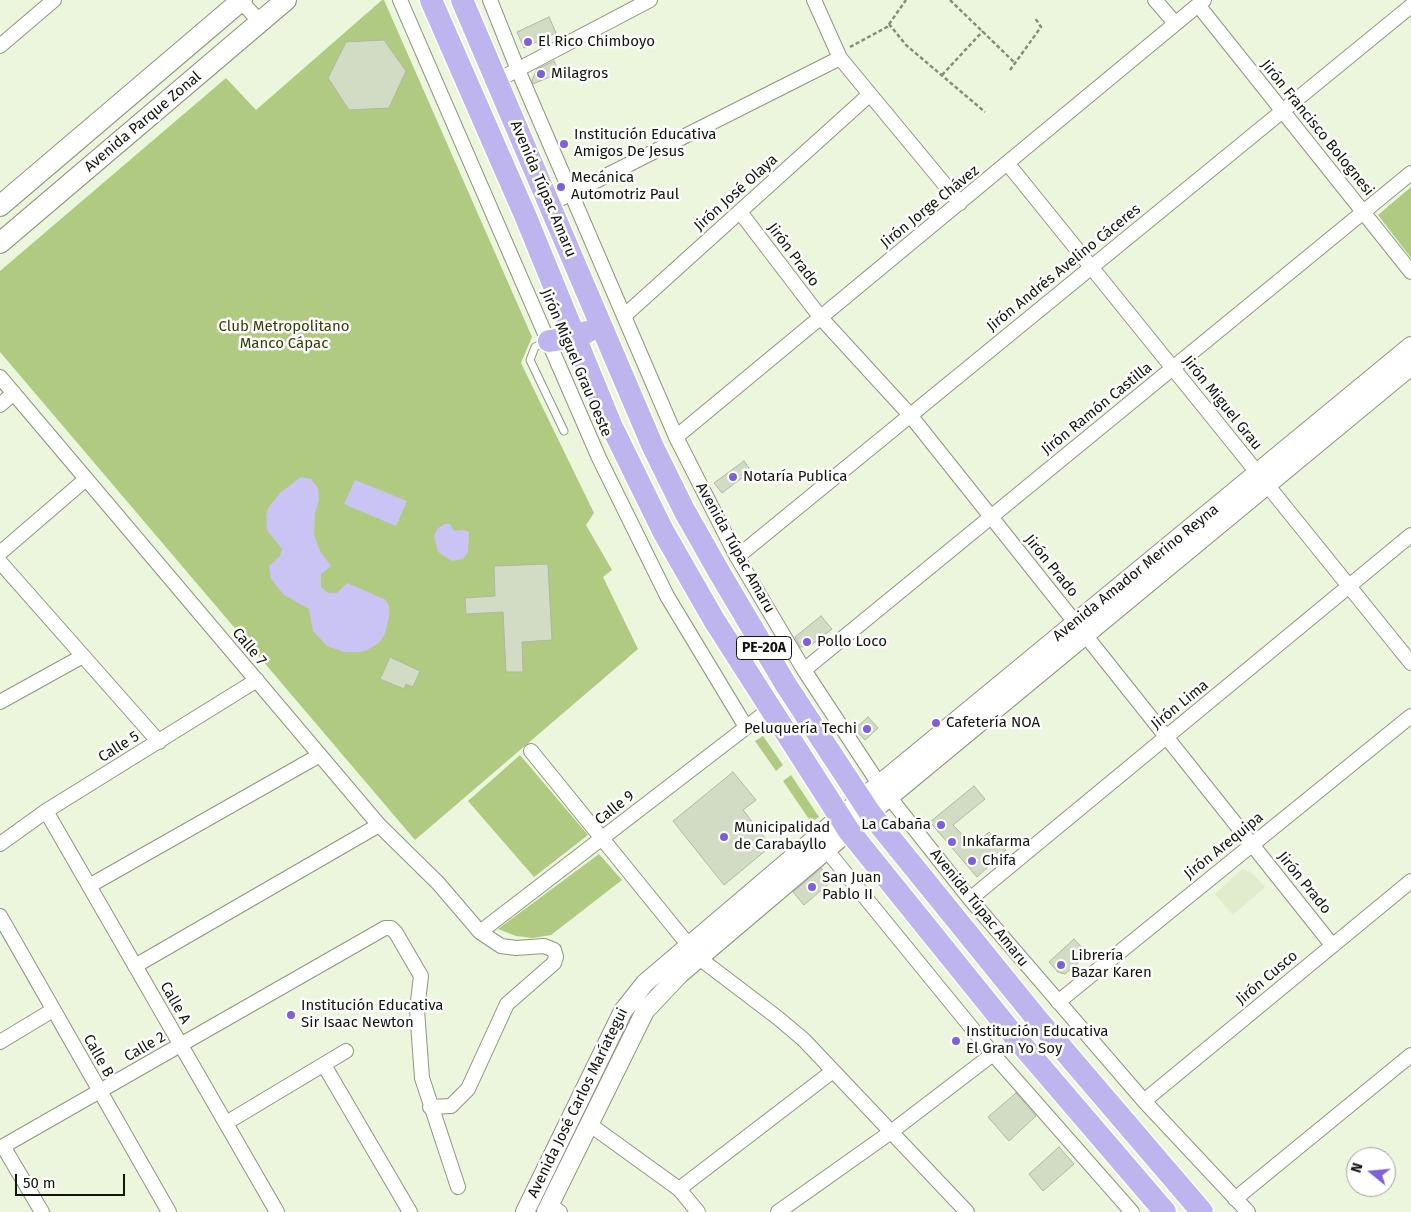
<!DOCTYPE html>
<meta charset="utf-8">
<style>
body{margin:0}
#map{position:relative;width:1411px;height:1212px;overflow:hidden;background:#ecf6dd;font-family:"Fira Sans",sans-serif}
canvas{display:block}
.north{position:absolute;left:1346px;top:1147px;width:50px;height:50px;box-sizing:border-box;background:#fff;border:1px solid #a0a19d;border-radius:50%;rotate:287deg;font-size:14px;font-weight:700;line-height:20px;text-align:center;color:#11140b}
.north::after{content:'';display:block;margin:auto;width:18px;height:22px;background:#7e60db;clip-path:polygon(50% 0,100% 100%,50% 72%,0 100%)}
.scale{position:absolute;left:15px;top:1174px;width:110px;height:22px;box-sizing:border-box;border:2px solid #11140b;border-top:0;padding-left:6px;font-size:15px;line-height:18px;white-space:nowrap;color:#11140b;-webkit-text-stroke:4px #fff;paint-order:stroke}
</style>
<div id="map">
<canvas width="1411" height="1212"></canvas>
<div class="north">N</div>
<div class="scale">50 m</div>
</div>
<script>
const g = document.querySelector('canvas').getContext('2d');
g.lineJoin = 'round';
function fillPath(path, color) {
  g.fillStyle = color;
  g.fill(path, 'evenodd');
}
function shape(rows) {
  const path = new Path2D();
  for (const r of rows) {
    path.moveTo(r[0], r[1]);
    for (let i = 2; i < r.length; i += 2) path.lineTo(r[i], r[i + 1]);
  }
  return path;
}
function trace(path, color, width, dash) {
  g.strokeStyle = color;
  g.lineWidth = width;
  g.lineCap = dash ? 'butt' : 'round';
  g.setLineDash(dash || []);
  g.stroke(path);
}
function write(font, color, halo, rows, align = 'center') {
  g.font = font + ' "Fira Sans",sans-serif';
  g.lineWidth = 5;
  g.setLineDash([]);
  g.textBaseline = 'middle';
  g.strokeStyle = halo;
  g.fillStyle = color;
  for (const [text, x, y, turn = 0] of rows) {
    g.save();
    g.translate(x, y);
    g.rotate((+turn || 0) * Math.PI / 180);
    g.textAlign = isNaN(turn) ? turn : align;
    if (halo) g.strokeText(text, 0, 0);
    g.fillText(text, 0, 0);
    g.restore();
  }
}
fillPath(shape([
 [1242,869,1251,872,1265,887,1233,915,1215,894]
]), '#e0eccc');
fillPath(shape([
 [382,0,384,0,532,337,521,363,594,513,586,525,612,570,603,577,638,649,415,840,0,352,0,271,226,78,256,110],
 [1411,187,1411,258,1378,215],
 [763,736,783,765,776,771,755,741],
 [520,755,588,835,534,877,468,801],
 [791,775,819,817,811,822,783,781],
 [599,854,622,880,551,935,533,938,516,936,498,929]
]), '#b0ca82');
fillPath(shape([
 [301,477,311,479,318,488,319,500,315,513,314,535,320,551,331,566,321,574,321,587,328,593,337,593,347,583,386,600,389,607,389,617,385,634,380,642,368,650,360,652,344,652,327,646,313,631,309,609,284,595,271,579,269,566,280,556,282,549,267,530,266,515,269,507,280,493],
 [355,480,407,501,396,526,344,504],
 [444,524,450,524,454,531,463,530,469,532,468,552,463,559,452,561,438,552,434,536,437,529]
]), '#cac4f5');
const building = shape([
 [549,17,556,33,524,48,517,32,549,17],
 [384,40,406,71,389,108,349,110,328,78,346,42,384,40],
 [554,61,559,73,533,84,532,80,537,69,554,61],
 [744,461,751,471,722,493,714,483,744,461],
 [548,564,552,640,522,642,523,672,506,672,503,612,466,614,465,598,495,596,494,566,548,564],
 [821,616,832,629,810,646,800,647,795,637,821,616],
 [390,657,420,671,413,687,406,684,404,689,380,679,390,657],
 [868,717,878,728,865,740,855,729,868,717],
 [733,772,756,800,743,810,771,846,724,885,673,821,733,772],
 [974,786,985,799,953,825,973,846,989,832,1006,850,977,877,930,822,974,786],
 [821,868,832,881,804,905,793,892,821,868],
 [1074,939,1088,954,1065,974,1058,972,1049,962,1074,939],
 [1016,1093,1036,1116,1009,1141,988,1117,1016,1093],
 [1059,1147,1074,1164,1043,1191,1029,1174,1059,1147]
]);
fillPath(building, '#d2dcc4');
trace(building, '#afb8a0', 1);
const service = shape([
 [546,342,535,347,530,360,564,431]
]);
const minor = shape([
 [240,0,260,22],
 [400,0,599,458,667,596,746,727],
 [490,0,518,70,676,437,737,557,804,670,879,784,970,899,1144,1101,1248,1212],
 [814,0,840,58,960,203],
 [1155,0,1175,23],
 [1198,5,1411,272],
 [0,46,54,0],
 [496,81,650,0],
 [1008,164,1411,663],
 [550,204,840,58],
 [740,212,821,318,910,415,1332,945],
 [624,316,869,95],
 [0,377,379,825,438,883,480,932,501,946,516,948,544,946,554,950,556,957,554,963,507,1004,468,1089,451,1106,430,1107],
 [0,405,14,393],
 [676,437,1204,0],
 [0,553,86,479],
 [737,557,1411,6],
 [0,562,159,742],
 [804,670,1411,173],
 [0,702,83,656],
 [531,751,699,958,778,1018,804,1040,967,1212],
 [46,811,277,1212],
 [820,842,993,1054,1132,1212],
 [0,844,46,811,257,680],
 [89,886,320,755],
 [970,899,1411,535],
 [0,916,169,1212],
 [480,932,770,709],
 [135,966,379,825],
 [1058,1002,1411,716],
 [0,1042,53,1010],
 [324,1065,410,1212],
 [1144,1101,1411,881],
 [226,1123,346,1051],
 [589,1124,679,1189,698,1212],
 [3,1146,42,1212],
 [0,1148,385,928,391,928,396,933,421,976,417,1010,422,1078,458,1187],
 [679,1189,833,1071],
 [1235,1199,1411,1055],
 [549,1205,560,1212],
 [778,1212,891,1132,993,1054]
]);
const tertiary = shape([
 [525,1212,623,1011,645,983,860,800,1411,346],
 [546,1212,645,1011,680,974,870,813,1411,366]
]);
const secondary = shape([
 [0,206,242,0],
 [0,243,286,0]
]);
const trunk = shape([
 [431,0,525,215,611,425,663,531,714,620,849,831,1016,1038,1165,1212],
 [462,0,653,447,684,510,719,572,786,685,870,813,1037,1019,1202,1212],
 [549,341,575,337,587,332]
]);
trace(service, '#8d967f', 9);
trace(minor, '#8d967f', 16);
trace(tertiary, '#8d967f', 20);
trace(secondary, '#8d967f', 22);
trace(trunk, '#fff', 25);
trace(shape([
 [950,0,1015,63],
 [889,24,906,45,985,112],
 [850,47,887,27,906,0],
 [1010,70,1041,27,1035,18],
 [942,75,983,31]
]), '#868d7b', 2.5, [4, 2.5]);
trace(service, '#fff', 7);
trace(minor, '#fff', 14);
trace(tertiary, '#fff', 18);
trace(secondary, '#fff', 20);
trace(trunk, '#beb4ee', 22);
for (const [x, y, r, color] of [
 [528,42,5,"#7e60db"],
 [541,74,5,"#7e60db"],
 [564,144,5,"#7e60db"],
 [561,187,5,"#7e60db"],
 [733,477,5,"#7e60db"],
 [807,642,5,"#7e60db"],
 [936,723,5,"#7e60db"],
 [867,729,5,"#7e60db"],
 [941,825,5,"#7e60db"],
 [724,837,5,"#7e60db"],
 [952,842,5,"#7e60db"],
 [972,861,5,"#7e60db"],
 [812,887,5,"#7e60db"],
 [1061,965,5,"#7e60db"],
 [291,1015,5,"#7e60db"],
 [956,1041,5,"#7e60db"]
]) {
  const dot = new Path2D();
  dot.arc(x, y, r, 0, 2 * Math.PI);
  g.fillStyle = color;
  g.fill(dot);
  trace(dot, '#fff', 2);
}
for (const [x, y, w] of [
 [764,648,55]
]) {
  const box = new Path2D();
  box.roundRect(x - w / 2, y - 11.5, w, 23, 4);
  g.fillStyle = '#fff';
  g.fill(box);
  trace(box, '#11140b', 1);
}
write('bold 14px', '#11140b', null, [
 ["PE-20A",764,648]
]);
write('15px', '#11140b', '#fff', [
 ["El Rico Chimboyo",538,42],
 ["Milagros",551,74],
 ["Institución Educativa",574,135],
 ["Amigos De Jesus",574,152],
 ["Mecánica",571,178],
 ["Automotriz Paul",571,195],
 ["Notaría Publica",743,477],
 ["Pollo Loco",817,642],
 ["Cafetería NOA",946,723],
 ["Peluquería Techi",857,729,"right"],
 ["La Cabaña",931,825,"right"],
 ["Municipalidad",734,828],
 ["de Carabayllo",734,845],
 ["Inkafarma",962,842],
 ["Chifa",982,861],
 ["San Juan",822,878],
 ["Pablo II",822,895],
 ["Librería",1071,956],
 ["Bazar Karen",1071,973],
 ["Institución Educativa",301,1006],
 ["Sir Isaac Newton",301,1023],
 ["Institución Educativa",966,1032],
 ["El Gran Yo Soy",966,1049]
], 'left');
write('15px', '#11140b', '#fff', [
 ["Avenida Parque Zonal",143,122,-40],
 ["Jirón Francisco Bolognesi",1317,128,51],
 ["Avenida Túpac Amaru",543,189,67],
 ["Jirón José Olaya",736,193,-42],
 ["Jirón Jorge Chávez",930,207,-39],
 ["Jirón Prado",793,255,53],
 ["Jirón Andrés Avelino Cáceres",1064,268,-39],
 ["Jirón Miguel Grau Oeste",576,363,67],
 ["Jirón Miguel Grau",1222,403,51],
 ["Jirón Ramón Castilla",1097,409,-39],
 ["Avenida Túpac Amaru",735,548,61],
 ["Jirón Prado",1051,566,51],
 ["Avenida Amador Merino Reyna",1136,573,-39],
 ["Calle 7",249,647,50],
 ["Jirón Lima",1180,705,-39],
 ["Calle 5",119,747,-32],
 ["Calle 9",615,808,-38],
 ["Jirón Arequipa",1224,846,-39],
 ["Jirón Prado",1304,883,51],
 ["Avenida Túpac Amaru",979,908,51],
 ["Jirón Cusco",1267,978,-40],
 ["Calle A",175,1003,60],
 ["Calle 2",145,1047,-30],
 ["Calle B",98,1056,61],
 ["Avenida José Carlos Maríategui",578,1103,-64]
]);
write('15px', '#2f4000', '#fff', [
 ["Club Metropolitano",284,327],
 ["Manco Cápac",284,344]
]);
</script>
